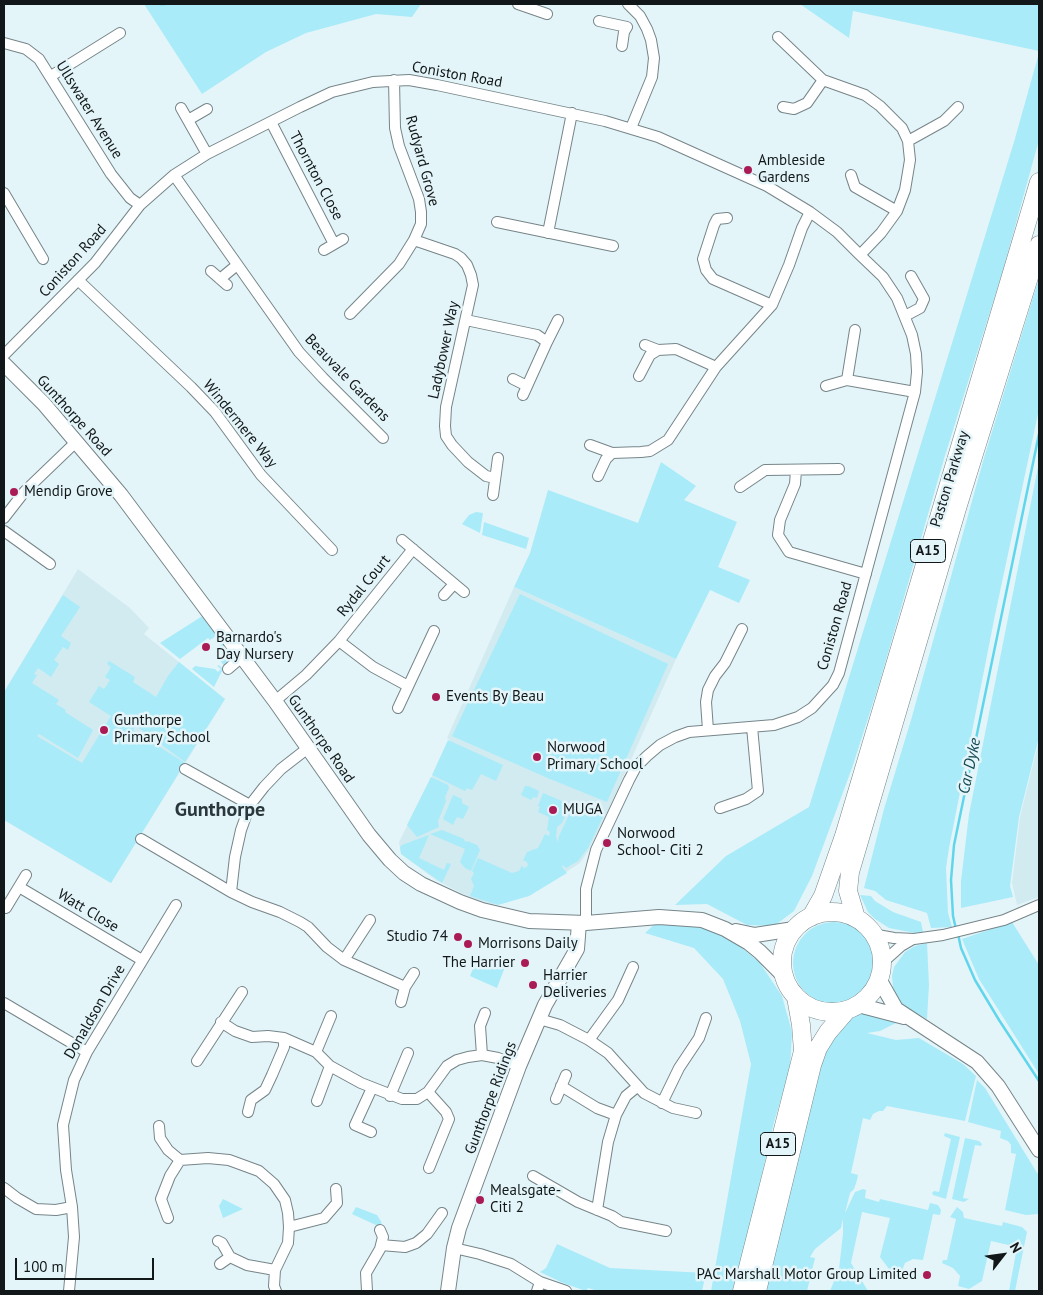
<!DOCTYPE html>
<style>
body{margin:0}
#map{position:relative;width:1043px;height:1295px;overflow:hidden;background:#e4f5f9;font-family:"PT Sans",sans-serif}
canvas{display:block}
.frame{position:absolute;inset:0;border:5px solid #12181a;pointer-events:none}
.north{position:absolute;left:978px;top:1230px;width:50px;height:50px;-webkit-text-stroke:4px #e4f5f9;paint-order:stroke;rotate:60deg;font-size:14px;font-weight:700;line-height:20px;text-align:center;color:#12181a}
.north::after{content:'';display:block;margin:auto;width:18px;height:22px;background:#12181a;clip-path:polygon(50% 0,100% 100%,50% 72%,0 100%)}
.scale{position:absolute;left:15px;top:1258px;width:139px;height:22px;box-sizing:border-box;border:2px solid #12181a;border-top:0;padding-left:6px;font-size:15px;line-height:18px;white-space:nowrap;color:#12181a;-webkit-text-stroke:4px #e4f5f9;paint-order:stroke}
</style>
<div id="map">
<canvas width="1043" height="1295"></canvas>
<div class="frame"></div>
<div class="north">N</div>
<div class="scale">100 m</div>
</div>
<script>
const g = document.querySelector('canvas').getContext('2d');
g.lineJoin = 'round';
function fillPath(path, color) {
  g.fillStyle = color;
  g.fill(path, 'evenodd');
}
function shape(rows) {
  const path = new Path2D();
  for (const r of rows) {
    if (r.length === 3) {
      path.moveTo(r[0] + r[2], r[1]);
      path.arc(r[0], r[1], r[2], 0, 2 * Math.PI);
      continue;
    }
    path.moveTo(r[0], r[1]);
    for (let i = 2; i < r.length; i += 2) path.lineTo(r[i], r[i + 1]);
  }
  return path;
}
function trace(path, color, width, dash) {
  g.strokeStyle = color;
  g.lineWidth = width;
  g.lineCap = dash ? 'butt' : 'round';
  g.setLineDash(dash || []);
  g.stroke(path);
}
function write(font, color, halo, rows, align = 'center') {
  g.font = font + ' "PT Sans",sans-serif';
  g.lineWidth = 5;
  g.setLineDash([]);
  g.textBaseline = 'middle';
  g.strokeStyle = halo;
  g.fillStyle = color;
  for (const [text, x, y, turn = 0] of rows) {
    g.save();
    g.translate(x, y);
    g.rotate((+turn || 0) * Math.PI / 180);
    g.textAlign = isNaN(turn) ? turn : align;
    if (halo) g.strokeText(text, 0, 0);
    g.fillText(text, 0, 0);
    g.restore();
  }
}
fillPath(shape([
 [78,569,130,608,149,628,144,634,225,699,111,883,4,820,4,692],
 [514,587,676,659,609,809,590,848,580,863,529,896,491,905,463,894,436,880,401,854,399,842,450,740,447,738],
 [1039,740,1039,897,1017,905,1012,883,1020,817]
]), '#d1ebf1');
fillPath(shape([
 [144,4,421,4,412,17,376,14,306,33,266,52,202,94],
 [800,4,1039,4,1039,51,853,11,849,38],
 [1039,53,1039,140,1003,270,944,459,879,684,852,768,812,876,794,911,774,926,747,925,707,904,675,905,726,856,809,807,1014,142],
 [1039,278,1039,409,995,615,949,848,946,868,948,913,952,927,931,928,927,913,886,900,875,891,864,888,884,809,911,720,984,458],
 [661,462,696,486,684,500,737,522,718,567,750,580,739,603,710,590,676,659,514,587,530,553,548,490,638,523],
 [1039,462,1039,737,1019,817,1010,886,1013,897,961,908,961,881,969,814],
 [476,512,483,513,480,533,462,524,469,515],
 [484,522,529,538,526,549,482,535],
 [520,594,668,664,607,802,550,779,452,736],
 [63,595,80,607,61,636,71,643,68,650,63,647,54,660,59,664,51,677,38,668,34,674,37,675,32,683,59,700,56,704,66,710,65,712,93,730,78,758,39,734,37,736,82,763,111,716,89,702,99,686,104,689,107,685,110,680,105,677,111,667,107,664,109,661,135,677,133,682,156,697,168,676,179,662,225,699,185,762,136,726,133,730,185,763,111,883,4,820,4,692],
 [204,615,219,634,210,640,208,638,180,659,160,643],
 [225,642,237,658,225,667,218,658,222,655,217,648],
 [219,665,223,669,214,687,192,669,195,666,215,669,218,672,221,669,217,666],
 [448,740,503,765,496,781,481,774,472,790,467,788,465,791,432,775],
 [431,777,448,785,449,788,445,797,446,801,438,821,439,827,417,837,407,825],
 [525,786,528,786,539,791,537,798,533,797,531,800,521,795],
 [543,793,571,805,562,823,557,827,556,837,558,842,559,836,574,804,603,817,588,848,578,861,566,868,563,865,562,867,567,873,529,896,498,905,470,896,474,886,471,879,474,873,472,871,478,858,512,873,519,871,522,865,523,868,527,867,528,864,526,861,523,861,527,852,538,848,545,834,549,836,550,832,547,830,549,817,538,812,540,807,538,806],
 [453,795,462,799,462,803,469,807,463,819,457,817,453,825,443,819],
 [442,830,464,839,465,842,467,841,477,845,480,850,471,871,465,868,460,862,465,849,430,834],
 [429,835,419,858,444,870,447,863,451,864,442,883,401,854,400,847,402,845],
 [860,895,871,896,875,901,893,912,921,922,923,932,915,933,889,928,875,919,868,912],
 [659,920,695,924,724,933,760,963,782,996,792,1032,790,1069,774,1122,735,1291,711,1291,751,1064,740,1021,723,979,694,948,645,933],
 [1012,922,1039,965,1039,1074,979,979,962,939],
 [834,963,41],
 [927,943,929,985,927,1019,903,1006,896,997,893,987,892,976,894,967,905,952,915,946],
 [503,957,508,959,497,988,470,976,476,961,497,969],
 [859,1009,902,1020,880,1031,867,1033,896,1040,919,1038,963,1064,976,1076,965,1121,887,1106,883,1111,879,1111,873,1114,870,1120,863,1118,851,1173,858,1175,857,1180,854,1189,850,1193,845,1213,855,1192,863,1189,866,1190,865,1198,879,1202,880,1199,928,1210,930,1203,938,1205,941,1210,940,1215,933,1214,923,1260,913,1259,905,1263,901,1273,889,1269,880,1257,890,1218,862,1212,851,1263,868,1291,830,1291,839,1269,843,1234,843,1219,841,1228,815,1249,810,1257,815,1258,807,1291,763,1291,819,1057,848,1016],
 [977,1080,985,1088,1039,1176,1038,1214,1026,1215,1005,1210,1016,1154,1011,1153,1011,1145,1008,1141,1000,1138,1001,1131,968,1122],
 [945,1133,960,1137,946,1199,933,1195,932,1193,934,1191,939,1192,951,1139,944,1136],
 [965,1138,979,1141,982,1144,981,1146,975,1145,963,1198,969,1199,964,1202,952,1199],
 [223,1199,243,1209,223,1218,219,1206],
 [356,1207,377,1215,382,1223,378,1226,352,1214],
 [957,1207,963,1212,964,1218,1002,1226,1003,1222,1022,1227,1027,1232,1015,1291,1009,1291,1017,1247,991,1241,982,1281,969,1289,958,1286,960,1276,953,1268,942,1263,943,1260,947,1260,956,1219,950,1217],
 [557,1244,610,1268,706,1273,702,1291,598,1291,588,1288,586,1291,563,1283,540,1272,546,1268]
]), '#a9ebf9');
trace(shape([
 [160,4,165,4],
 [956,929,953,916,951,880,954,845,1039,434],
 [958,934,961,948,975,980,999,1020,1039,1081]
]), '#60d6ed', 2.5);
const street = shape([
 [518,4,547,14],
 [628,4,640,16,647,29,651,40,654,58,652,77,631,128],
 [599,21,627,27,624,32,622,46],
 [778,37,823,80,865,95,880,106,902,128,908,141,910,160,905,190,897,211,881,233,860,255],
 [4,43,26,49,39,59,111,174,130,198,140,205],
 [51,76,120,33],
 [783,107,794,109,807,103,823,80],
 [181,108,207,154],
 [188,120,207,109],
 [271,122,334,244],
 [908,141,944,121,958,107],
 [174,175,299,352,323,378,383,438],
 [851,175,855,187,897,211],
 [4,193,43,259],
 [727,218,717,219,714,225,703,259,706,270,713,279,772,305],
 [497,222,613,246],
 [548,233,572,113],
 [414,240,455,254,461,258,467,265,471,275,473,285,446,407,445,426,446,436,452,445,468,462,486,476,495,478],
 [324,250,343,239],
 [211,271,227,285],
 [220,279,237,265],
 [78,280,191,387,215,412,261,475,332,550],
 [350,314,399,264,414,240,421,224,421,212,419,199,399,146,395,128,394,80],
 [905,316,920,308,924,299,911,276],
 [466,320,537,335,547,342],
 [855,330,847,380,915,392],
 [645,345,658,350,676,349,716,367],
 [4,355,95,263,140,205,174,175,207,154,300,107,332,92,373,82,409,80,437,85,605,121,658,137,767,186,810,212,837,232,860,255,883,277,897,298,912,335,916,354,917,372,915,392,839,673,833,685,812,708,798,717,774,725,689,732,675,737,660,745,647,756,636,767,629,780,596,850,586,889,586,923],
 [639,376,650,355,658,350],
 [513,379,527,386],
 [826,386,847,380],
 [523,395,547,342,558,320],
 [590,445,612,453,641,452,650,451,668,440,716,367,772,305,789,265,802,228,810,212],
 [796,470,795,484,780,520,778,535,789,552,866,574],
 [598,476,606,459,612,453],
 [740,487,765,470,839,469],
 [493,495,498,458],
 [4,518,25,491,77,441],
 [4,531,50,564],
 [402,540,464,592],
 [444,595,454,584],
 [339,641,373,667,408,686],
 [228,669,242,657],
 [275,701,306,675,339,641,413,549],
 [398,708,434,631],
 [708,730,706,702,708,690,715,676,725,663,742,629],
 [185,769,250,805],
 [720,808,746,799,758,791,752,727],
 [141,839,231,892,252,902,280,912,300,922,308,927,327,947,344,960,405,987],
 [19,887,142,960],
 [231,892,235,857,241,830,250,805,264,787,281,769,308,748],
 [6,908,26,875],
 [872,934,894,938,914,939,943,935,1004,920,1039,905],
 [344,960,370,920],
 [882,963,901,946,913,939],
 [401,1002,405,987,414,973],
 [4,1003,87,1052],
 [539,1019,560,1025,589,1040,618,1000,633,967],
 [221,1022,235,1031,252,1037,268,1036,284,1038,316,1052,330,1066,361,1083,402,1099,417,1099,428,1092,447,1066,457,1060,468,1057,482,1055,498,1058,519,1066],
 [589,1040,608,1053,644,1093,673,1108,696,1113],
 [316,1052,331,1016],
 [482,1055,480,1026,485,1013],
 [197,1061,242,992],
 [561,1086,597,1108,616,1115,626,1096,637,1087],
 [428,1092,446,1112,449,1119,429,1168],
 [390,1096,408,1053],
 [556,1099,566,1075],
 [317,1101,330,1066],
 [662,1103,679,1068,699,1038,706,1018],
 [248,1112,251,1100,265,1090,272,1075,284,1047,284,1038],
 [159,1126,160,1138,168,1150,180,1160,208,1158,229,1160,259,1171,274,1184,285,1200,288,1213,289,1227,288,1243,275,1270,274,1286,276,1291],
 [371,1132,355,1125,372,1088],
 [533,1176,578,1202,612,1216,621,1222,666,1231],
 [4,1188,17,1198,36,1209,56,1210,72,1207],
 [597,1210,608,1142,616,1115],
 [168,1218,161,1199,170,1176,180,1160],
 [289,1227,324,1218,337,1203,336,1189],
 [218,1241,222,1243,230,1257,220,1264],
 [381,1245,405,1247,416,1243,427,1234,442,1213],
 [454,1248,480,1254,511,1264,540,1282,537,1291],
 [230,1257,247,1265,275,1270],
 [540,1282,566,1291],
 [69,1291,74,1237,72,1207,66,1170,63,1125,74,1080,87,1052,176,905],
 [367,1291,366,1273,380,1249,383,1237,380,1230]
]);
const secondary = shape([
 [4,364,44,404,121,495,275,701,369,835,390,860,404,873,421,884,460,902,482,910,529,921,586,923,659,917,702,920,725,929,749,943,760,952,784,976],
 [736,931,755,935,794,929],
 [879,979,896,1009,977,1062,998,1086,1039,1150],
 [858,1005,904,1017],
 [448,1291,454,1248,459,1228,519,1066,545,1005,577,949,579,923]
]);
const highway = shape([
 [832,962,50],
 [811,917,823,896,844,836,1039,182],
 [856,918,848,891,850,872,958,505,1039,245],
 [742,1291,803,1051,801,1025,796,997],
 [757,1291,812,1065,818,1048,828,1032,847,1010]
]);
trace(street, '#768589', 12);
trace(secondary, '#768589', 16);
trace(highway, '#768589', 19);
trace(street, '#fff', 10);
trace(secondary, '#fff', 14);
trace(highway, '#fff', 18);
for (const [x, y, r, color] of [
 [748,170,5,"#aa1b56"],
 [14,492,5,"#aa1b56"],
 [206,647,5,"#aa1b56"],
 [436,697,5,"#aa1b56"],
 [104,730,5,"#aa1b56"],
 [537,757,5,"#aa1b56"],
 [553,810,5,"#aa1b56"],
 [607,843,5,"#aa1b56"],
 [458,937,5,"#aa1b56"],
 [468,944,5,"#aa1b56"],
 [525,963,5,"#aa1b56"],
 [533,985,5,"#aa1b56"],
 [480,1200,5,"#aa1b56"],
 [927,1275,5,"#aa1b56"]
]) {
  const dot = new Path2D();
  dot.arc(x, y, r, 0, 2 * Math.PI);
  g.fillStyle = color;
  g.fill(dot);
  trace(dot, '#e4f5f9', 2);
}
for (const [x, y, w] of [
 [928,551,35],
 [778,1144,35]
]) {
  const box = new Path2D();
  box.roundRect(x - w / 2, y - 11.5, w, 23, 4);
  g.fillStyle = '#e4f5f9';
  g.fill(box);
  trace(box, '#12181a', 1);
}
write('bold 14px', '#12181a', null, [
 ["A15",928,551],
 ["A15",778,1144]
]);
write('15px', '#12181a', '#e4f5f9', [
 ["Coniston Road",457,75,10],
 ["Ullswater Avenue",89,110,58],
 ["Rudyard Grove",422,161,75],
 ["Thornton Close",316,176,62],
 ["Coniston Road",73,261,-48],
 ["Ladybower Way",444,350,-78],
 ["Beauvale Gardens",347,378,46],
 ["Gunthorpe Road",74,416,48],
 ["Windermere Way",240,424,51],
 ["Paston Parkway",950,479,-73],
 ["Rydal Court",364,586,-51],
 ["Coniston Road",835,626,-74],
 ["Gunthorpe Road",321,739,55],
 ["Watt Close",88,911,31],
 ["Donaldson Drive",95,1012,-60],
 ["Gunthorpe Ridings",491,1098,-69]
]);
write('15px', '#12181a', '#e4f5f9', [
 ["Ambleside",758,161],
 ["Gardens",758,178],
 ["Mendip Grove",24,492],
 ["Barnardo's",216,638],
 ["Day Nursery",216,655],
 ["Events By Beau",446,697],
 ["Gunthorpe",114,721],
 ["Primary School",114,738],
 ["Norwood",547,748],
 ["Primary School",547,765],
 ["MUGA",563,810],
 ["Norwood",617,834],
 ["School- Citi 2",617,851],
 ["Studio 74",448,937,"right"],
 ["Morrisons Daily",478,944],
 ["The Harrier",515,963,"right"],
 ["Harrier",543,976],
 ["Deliveries",543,993],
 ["Mealsgate-",490,1191],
 ["Citi 2",490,1208],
 ["PAC Marshall Motor Group Limited",917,1275,"right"]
], 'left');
write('italic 16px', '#134852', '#e4f5f9', [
 ["Car Dyke",970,766,-78]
]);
write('bold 20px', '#2a383b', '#e4f5f9', [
 ["Gunthorpe",220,810]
]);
</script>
